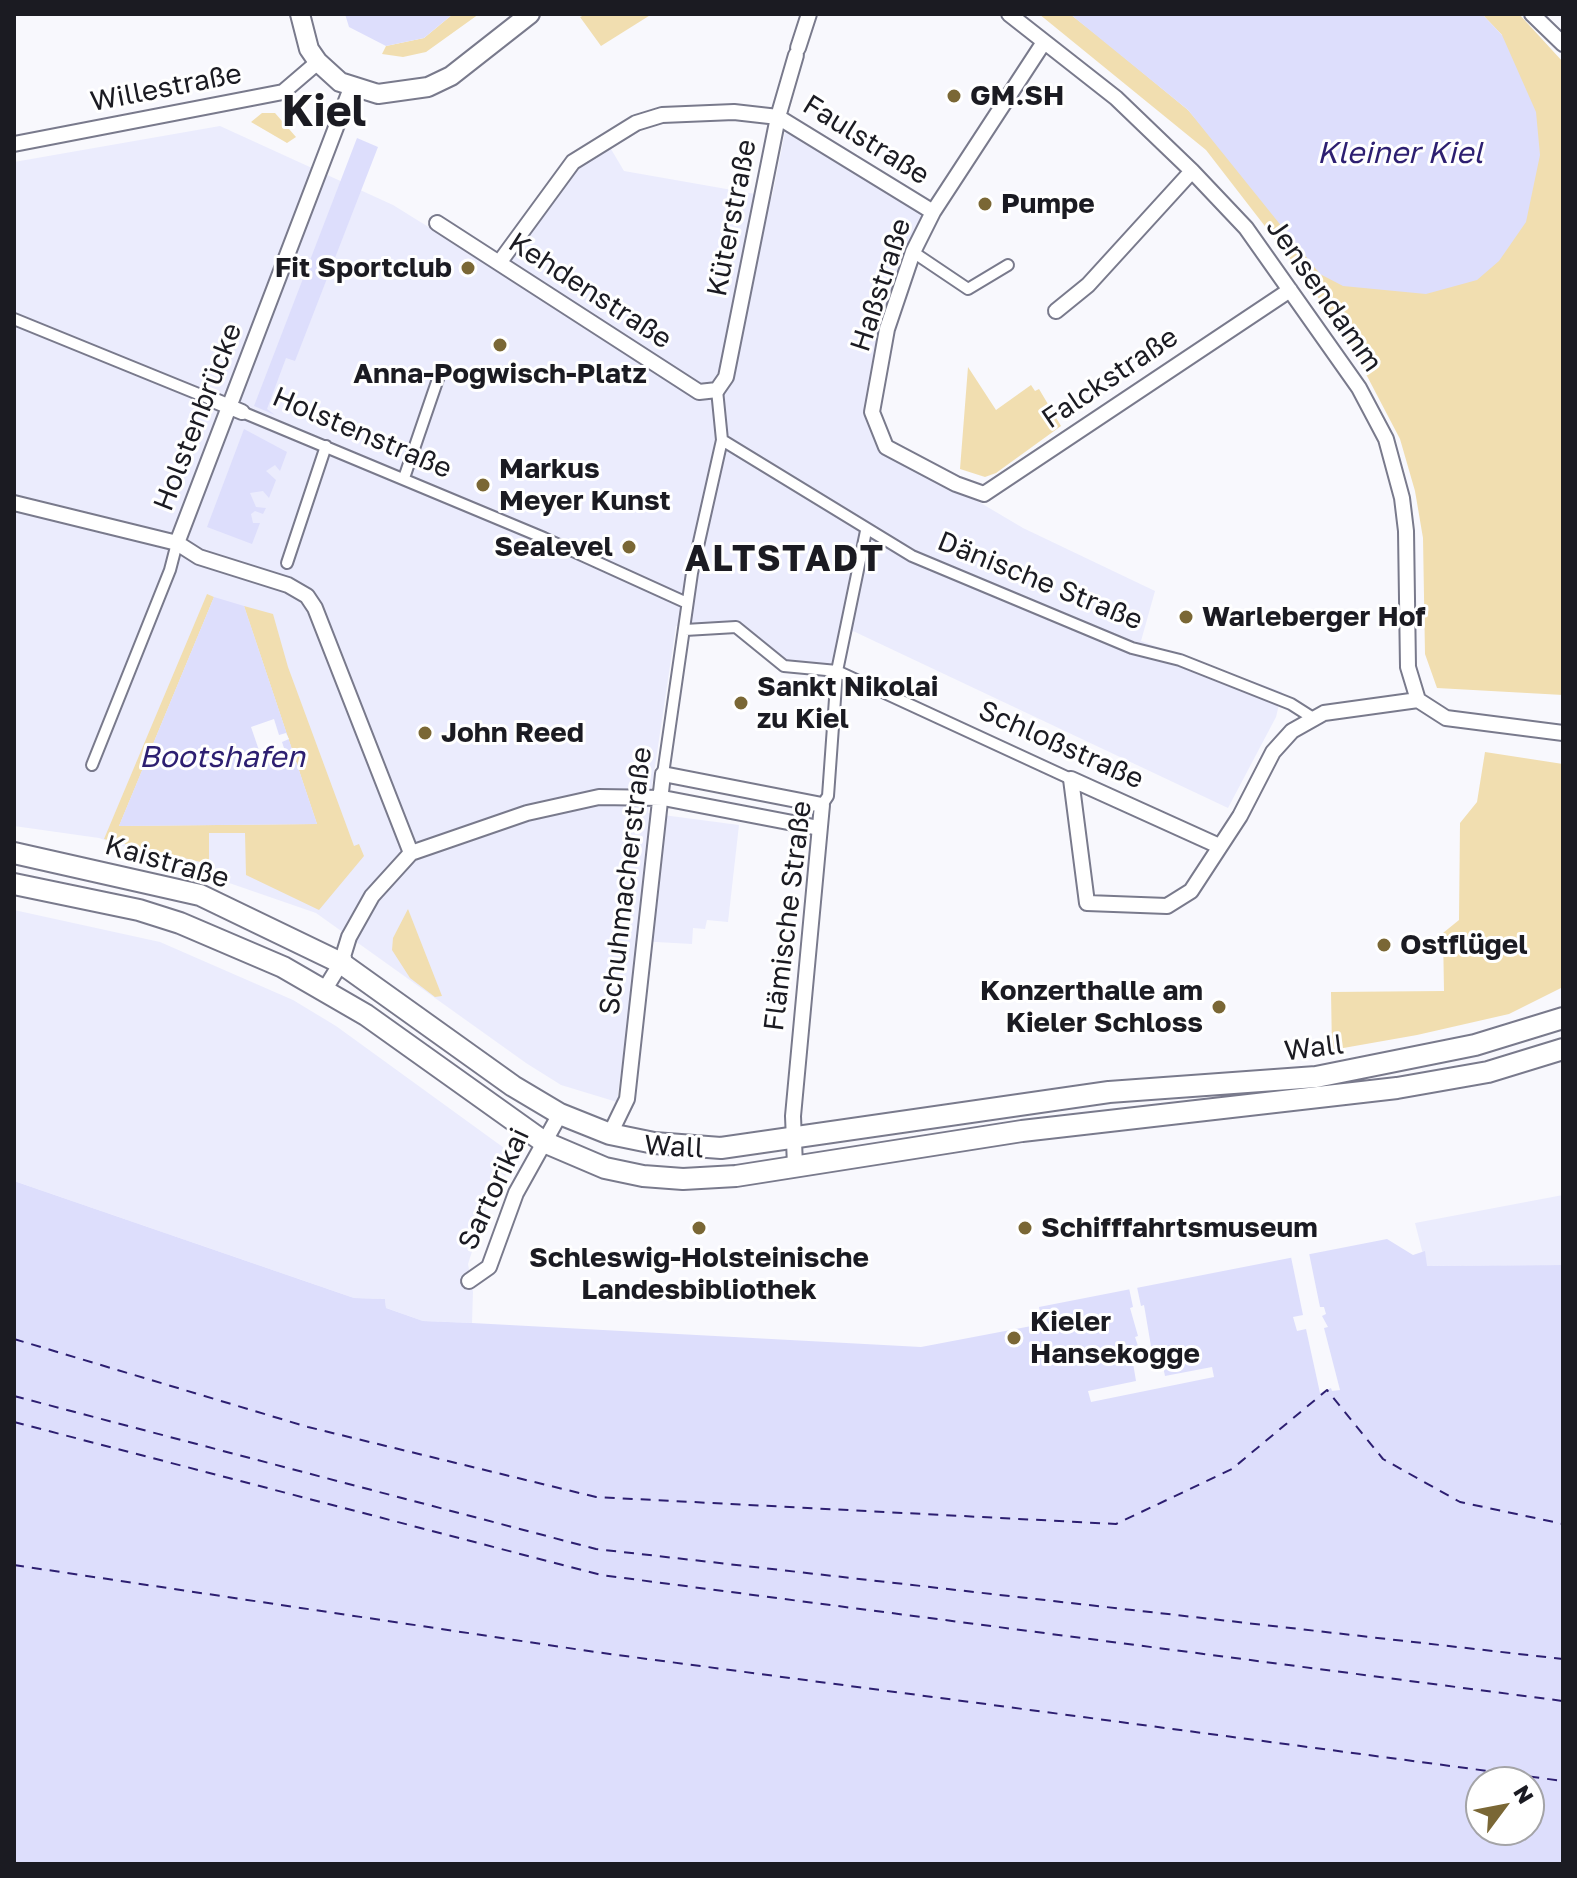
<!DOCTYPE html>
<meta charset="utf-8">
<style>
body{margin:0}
#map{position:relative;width:1577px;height:1878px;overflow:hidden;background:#f8f8fd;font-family:"Golos Text",sans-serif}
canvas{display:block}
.frame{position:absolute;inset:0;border:16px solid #1b1b22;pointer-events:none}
.north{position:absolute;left:1465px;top:1766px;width:80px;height:80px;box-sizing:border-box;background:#fff;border:2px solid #a4a4a7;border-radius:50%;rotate:58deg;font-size:22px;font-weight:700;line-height:32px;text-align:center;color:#1b1b22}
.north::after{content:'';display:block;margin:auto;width:28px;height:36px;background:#7a6735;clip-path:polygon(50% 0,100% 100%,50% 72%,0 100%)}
</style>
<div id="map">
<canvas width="1577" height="1878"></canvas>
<div class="frame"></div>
<div class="north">N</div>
</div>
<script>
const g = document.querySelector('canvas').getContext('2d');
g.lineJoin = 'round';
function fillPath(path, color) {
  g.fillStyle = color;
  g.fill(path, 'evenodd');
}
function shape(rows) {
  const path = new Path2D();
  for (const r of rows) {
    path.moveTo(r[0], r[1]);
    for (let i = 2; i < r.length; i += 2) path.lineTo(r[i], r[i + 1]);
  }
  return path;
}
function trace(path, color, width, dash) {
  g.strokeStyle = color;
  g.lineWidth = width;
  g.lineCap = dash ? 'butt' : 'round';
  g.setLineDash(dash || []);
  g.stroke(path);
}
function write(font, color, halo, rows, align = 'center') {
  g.font = font + ' "Golos Text",sans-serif';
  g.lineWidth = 6;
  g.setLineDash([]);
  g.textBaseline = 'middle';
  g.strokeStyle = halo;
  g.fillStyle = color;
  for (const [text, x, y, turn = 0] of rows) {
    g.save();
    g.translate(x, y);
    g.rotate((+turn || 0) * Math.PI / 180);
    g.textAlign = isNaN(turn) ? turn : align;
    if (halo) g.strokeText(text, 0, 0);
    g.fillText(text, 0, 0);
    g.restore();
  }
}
fillPath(shape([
 [220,126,393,205,501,272,571,170,608,144,624,171,772,197,785,132,933,212,913,252,872,412,886,447,1023,528,1155,591,1141,641,1282,692,1276,717,1228,808,853,631,831,664,787,662,739,623,676,626,648,813,739,825,728,922,707,920,705,929,693,928,692,944,638,941,617,1102,561,1085,526,1063,316,913,99,838,14,826,14,162],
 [14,910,160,942,293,1000,336,1026,511,1153,510,1170,505,1176,498,1171,468,1264,473,1292,472,1323,423,1321,386,1308,385,1299,354,1298,14,1181],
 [1563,1195,1563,1265,1426,1266,1415,1223]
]), '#ebecfd');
fillPath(shape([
 [453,14,479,14,426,52,403,57,382,54,386,46,424,38],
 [587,14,652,14,601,46,580,17],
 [1039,14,1070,14,1102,39,1188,110,1237,166,1502,35,1482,14,1519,14,1563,62,1563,695,1437,688,1425,654,1423,538,1415,491,1400,439,1356,355,1305,278,1206,150],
 [262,113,275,113,296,137,287,143,251,122],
 [968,367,996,410,1031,385,1035,391,1039,389,1061,426,996,473,985,477,960,469],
 [207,594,214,597,119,826,317,824,244,606,273,614,288,667,354,846,359,844,364,856,319,910,246,875,245,833,209,833,209,864,104,839],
 [1485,752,1563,764,1563,987,1509,1014,1417,1035,1332,1050,1331,992,1444,991,1443,933,1459,920,1460,823,1477,802],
 [408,909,442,996,435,997,410,978,392,950,393,938]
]), '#f1deb0');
fillPath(shape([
 [345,14,453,14,424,38,386,46,349,27],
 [1070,14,1482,14,1502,35,1536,112,1540,155,1526,222,1499,261,1477,280,1426,294,1343,286,1320,274,1188,110],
 [357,138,378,147,295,361,286,358,267,409,275,415,254,406],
 [244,429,287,452,280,471,275,465,266,471,276,480,269,498,263,491,250,493,256,507,266,508,263,514,255,511,251,514,253,523,260,523,252,544,207,527],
 [214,597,244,606,317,824,119,826],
 [14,1181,354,1298,385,1299,386,1308,423,1321,472,1323,921,1347,1042,1324,1039,1307,1387,1239,1413,1255,1425,1251,1427,1266,1563,1265,1563,1864,14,1864],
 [1481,1782,1529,1782,1529,1830,1481,1830]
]), '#dddefc');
fillPath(shape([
 [274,719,279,735,286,733,289,739,282,742,285,751,262,759,251,727],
 [1309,1253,1320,1307,1324,1307,1326,1314,1322,1316,1328,1327,1324,1328,1340,1390,1332,1391,1331,1388,1320,1393,1306,1329,1297,1331,1293,1317,1303,1315,1291,1257],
 [1137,1287,1141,1306,1144,1305,1153,1358,1161,1357,1165,1376,1212,1367,1214,1377,1091,1402,1088,1391,1136,1381,1133,1363,1143,1361,1135,1337,1138,1336,1130,1308,1133,1307,1129,1288]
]), '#f8f8fd');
trace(shape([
 [14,1339,308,1427,596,1497,1116,1524,1232,1469,1327,1390,1383,1459,1460,1502,1563,1524],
 [14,1396,596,1549,1563,1659],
 [14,1422,601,1575,1563,1701],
 [14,1565,595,1652,1563,1781]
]), '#2d1f71', 2, [10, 8]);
const pedestrian = shape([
 [913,252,968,289,1008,265],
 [14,319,213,400],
 [242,412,544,538,687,603],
 [722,440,912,556,1132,648,1180,660,1291,704,1313,718],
 [404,478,440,373],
 [287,563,326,446],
 [685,630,736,627,784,666,837,671,866,531],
 [92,765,170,570,177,543],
 [663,774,692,573,722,440,717,390],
 [822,805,828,796,837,671,1071,779]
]);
const minor = shape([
 [1009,14,1116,98,1192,171,1246,228,1359,388,1386,439,1402,498,1406,531,1408,667,1418,700,1446,718,1563,733],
 [1532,14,1563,44],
 [1044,42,933,212,913,252,887,329,872,412,886,447,956,484,984,494,1290,290],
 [798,48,809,14],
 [14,144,283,92,318,62],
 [437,223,699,392,717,390,726,377,778,117,796,55],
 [499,263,573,162,636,123,662,115,734,112,778,117,933,212],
 [1056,311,1088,285,1192,171],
 [213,400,242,412],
 [14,503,177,543,199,557,288,585,307,596,315,608,411,853],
 [177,543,351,88],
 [1071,779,1087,903,1167,906,1191,891,1240,816,1273,752,1292,731,1324,713,1418,700],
 [1071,779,1219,846],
 [341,963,349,937,372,896,411,853,527,813,599,797,663,798,819,828],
 [325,989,344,958],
 [610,1134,627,1099,663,774,822,805,793,1116,795,1166],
 [469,1281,489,1267,516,1193,560,1114]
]);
const tertiary = shape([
 [300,14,309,49,318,62,340,82,378,94,428,87,451,76,530,14]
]);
const secondary = shape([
 [14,853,200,895,341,963,513,1086,560,1114,610,1134,654,1143,721,1148,1109,1092,1316,1077,1475,1045,1563,1018],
 [14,884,139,910,180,923,283,967,366,1015,544,1142,605,1168,643,1176,683,1179,736,1176,1022,1131,1397,1088,1488,1072,1563,1049]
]);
trace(pedestrian, '#797a8c', 14);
trace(minor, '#797a8c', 18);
trace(tertiary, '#797a8c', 22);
trace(secondary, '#797a8c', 24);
trace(pedestrian, '#fff', 10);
trace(minor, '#fff', 14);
trace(tertiary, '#fff', 18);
trace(secondary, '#fff', 20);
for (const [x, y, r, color] of [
 [954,96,8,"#7a6735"],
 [985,204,8,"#7a6735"],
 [468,268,8,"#7a6735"],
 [500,345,8,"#7a6735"],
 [483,485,8,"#7a6735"],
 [629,547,8,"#7a6735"],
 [1186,617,8,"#7a6735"],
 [741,703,8,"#7a6735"],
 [425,733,8,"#7a6735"],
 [1384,945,8,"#7a6735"],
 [1219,1007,8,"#7a6735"],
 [699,1228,8,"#7a6735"],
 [1025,1228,8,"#7a6735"],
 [1014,1338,8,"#7a6735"]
]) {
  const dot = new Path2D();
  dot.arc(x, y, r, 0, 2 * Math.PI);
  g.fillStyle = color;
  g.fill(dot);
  trace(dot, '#fff', 3);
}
write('28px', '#1b1b22', '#fff', [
 ["Willestraße",166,88,-11],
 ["Faulstraße",866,140,32],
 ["Küterstraße",732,218,-79],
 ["Haßstraße",881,285,-72],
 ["Kehdenstraße",590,291,33],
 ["Jensendamm",1324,295,55],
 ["Falckstraße",1110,378,-34],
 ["Holstenbrücke",198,417,-69],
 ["Holstenstraße",362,433,23],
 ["Dänische Straße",1040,581,22],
 ["Schloßstraße",1061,745,24],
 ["Kaistraße",167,862,16],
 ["Schuhmacherstraße",626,881,-83],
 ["Flämische Straße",788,916,-83],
 ["Wall",1314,1048,-7],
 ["Wall",674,1147,3],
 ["Sartorikai",494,1189,-65]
]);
write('bold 28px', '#1b1b22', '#fff', [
 ["GM.SH",970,96],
 ["Pumpe",1001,204],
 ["Fit Sportclub",452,268,"right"],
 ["Anna-Pogwisch-Platz",500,374,"center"],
 ["Markus",499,469],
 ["Meyer Kunst",499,501],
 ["Sealevel",613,547,"right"],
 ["Warleberger Hof",1202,617],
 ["Sankt Nikolai",757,687],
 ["zu Kiel",757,719],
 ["John Reed",441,733],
 ["Ostflügel",1400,945],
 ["Konzerthalle am",1203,991,"right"],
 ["Kieler Schloss",1203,1023,"right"],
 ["Schifffahrtsmuseum",1041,1228],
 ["Schleswig-Holsteinische",699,1258,"center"],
 ["Landesbibliothek",699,1290,"center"],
 ["Kieler",1030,1322],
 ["Hansekogge",1030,1354]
], 'left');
write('italic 30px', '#2d1f71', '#fff', [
 ["Kleiner Kiel",1400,153],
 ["Bootshafen",222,757]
]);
g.letterSpacing = '2px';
write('bold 36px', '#1b1b22', '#fff', [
 ["ALTSTADT",785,560]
]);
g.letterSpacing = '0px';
write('bold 44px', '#1b1b22', '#fff', [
 ["Kiel",324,112]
]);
</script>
